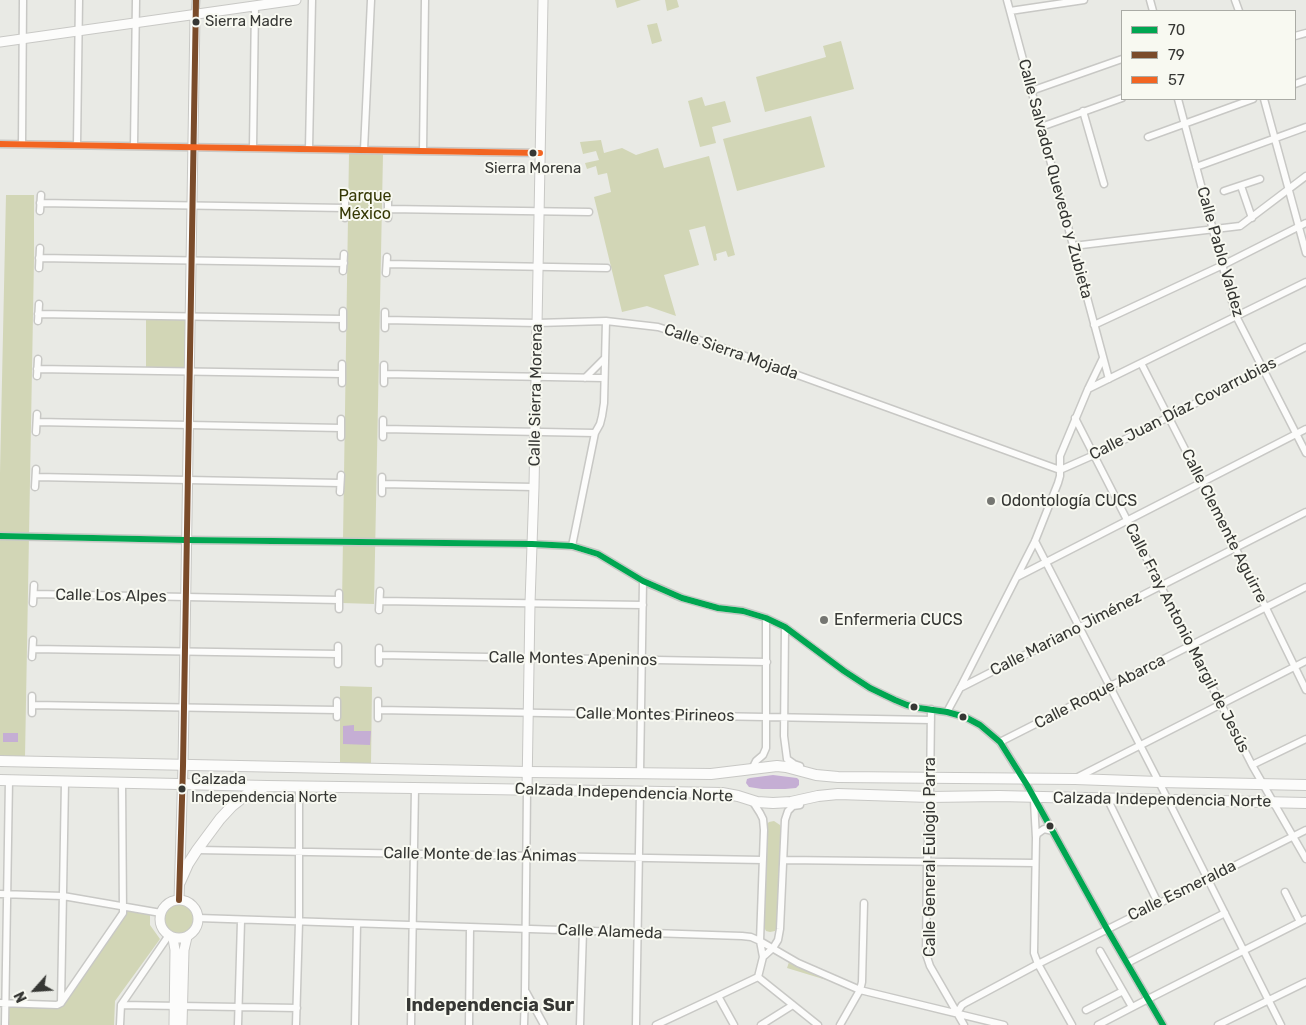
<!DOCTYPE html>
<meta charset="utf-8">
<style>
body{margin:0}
#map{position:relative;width:1306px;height:1025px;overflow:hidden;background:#e9eae5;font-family:Rubik,sans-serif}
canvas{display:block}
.legend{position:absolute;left:1121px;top:10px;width:175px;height:90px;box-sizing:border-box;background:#f8f9f1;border:1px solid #aaaba5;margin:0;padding:6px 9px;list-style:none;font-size:15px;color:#363734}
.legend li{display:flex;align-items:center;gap:10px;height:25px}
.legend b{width:25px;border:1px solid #aaaba5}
.north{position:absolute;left:10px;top:965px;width:50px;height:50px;-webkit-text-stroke:4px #f8f9f1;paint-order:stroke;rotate:244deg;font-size:14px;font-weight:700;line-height:20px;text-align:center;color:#363734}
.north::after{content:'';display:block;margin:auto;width:18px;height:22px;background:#363734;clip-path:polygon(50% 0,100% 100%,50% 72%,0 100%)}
</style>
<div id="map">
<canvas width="1306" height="1025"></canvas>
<ul class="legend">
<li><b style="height:6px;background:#00a651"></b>70</li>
<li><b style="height:6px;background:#7a4b2a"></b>79</li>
<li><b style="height:6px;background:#f26522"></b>57</li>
</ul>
<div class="north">N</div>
</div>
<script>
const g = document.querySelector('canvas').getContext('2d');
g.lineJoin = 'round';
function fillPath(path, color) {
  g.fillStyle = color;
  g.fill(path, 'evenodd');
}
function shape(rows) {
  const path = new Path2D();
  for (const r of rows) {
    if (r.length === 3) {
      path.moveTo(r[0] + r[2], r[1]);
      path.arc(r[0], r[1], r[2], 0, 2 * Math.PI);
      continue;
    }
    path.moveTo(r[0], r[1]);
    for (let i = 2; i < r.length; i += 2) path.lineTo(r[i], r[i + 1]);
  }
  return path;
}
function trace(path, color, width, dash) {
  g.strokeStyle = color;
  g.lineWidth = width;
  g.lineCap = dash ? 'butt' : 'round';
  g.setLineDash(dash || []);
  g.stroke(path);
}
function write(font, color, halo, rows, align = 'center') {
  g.font = font + ' Rubik,sans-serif';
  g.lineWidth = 4;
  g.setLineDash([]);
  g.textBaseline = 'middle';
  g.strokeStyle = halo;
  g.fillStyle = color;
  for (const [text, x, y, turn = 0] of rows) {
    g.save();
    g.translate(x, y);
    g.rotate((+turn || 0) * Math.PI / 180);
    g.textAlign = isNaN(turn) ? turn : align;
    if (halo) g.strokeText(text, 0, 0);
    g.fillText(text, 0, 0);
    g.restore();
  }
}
fillPath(shape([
 [615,0,641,0,617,8],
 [665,0,677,0,679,7,667,11],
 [657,23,662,41,652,44,647,25],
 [841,41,854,89,765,112,756,77,826,57,823,46],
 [702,97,705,106,725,101,731,122,712,127,716,143,700,147,688,101],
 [811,116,825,167,737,191,723,139],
 [601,140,604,153,622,148,636,155,658,148,664,168,709,156,735,255,728,257,726,251,716,254,717,260,714,261,705,226,689,230,699,265,664,275,676,316,647,306,622,312,594,197,611,192,607,173,598,175,596,166,587,169,585,163,599,160,596,151,583,154,580,142],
 [349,153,383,154,374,604,342,603],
 [6,195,34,195,34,259,25,757,0,756,0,473],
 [146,319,187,320,186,368,146,368],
 [340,686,372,687,371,764,340,763],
 [774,821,780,825,781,830,778,926,775,931,770,932,766,931,763,925,766,825,769,822],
 [179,919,14],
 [123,907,150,913,150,925,160,939,115,1001,114,1025,9,1025,9,1007,62,1006,125,913],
 [789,962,833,982,787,968]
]), '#d2d6b6');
fillPath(shape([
 [354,725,354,731,371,731,370,745,343,744,343,726],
 [3,733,18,733,18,742,3,742],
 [773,775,797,778,799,780,799,785,796,788,785,789,762,789,749,787,746,783,747,779,750,778]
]), '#c5aed4');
const street = shape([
 [1007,0,1109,379],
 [1150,0,1153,11],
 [1235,0,1239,11],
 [1010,11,1084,0],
 [195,15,196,0],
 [1295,36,1306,33],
 [1295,84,1306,80],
 [1031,91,1122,59],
 [1178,99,1236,316,1306,453],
 [1264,99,1306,253],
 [1083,111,1104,184],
 [1041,127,1122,98],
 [1148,137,1253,99],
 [0,144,540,153],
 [22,144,23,0],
 [77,145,79,0],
 [134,146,136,0],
 [253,148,255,6],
 [309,149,312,0],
 [364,150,371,0],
 [423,151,425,0],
 [1196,167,1306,127],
 [1241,186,1252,218],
 [1224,191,1260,179],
 [40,203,345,208],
 [388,209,589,212],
 [40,211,41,195],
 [345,218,345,201],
 [388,218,388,198],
 [1073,246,1240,226,1306,176],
 [39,258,344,263],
 [387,264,607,268],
 [39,268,40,248],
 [343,271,344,254],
 [386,273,387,257],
 [385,312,385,328],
 [38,314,343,319],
 [385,320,537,323,606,321,658,327,712,344,1060,470,1094,455,1306,347],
 [38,321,39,304],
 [1094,325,1223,265,1306,223],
 [343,328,343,311],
 [1141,363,1266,608,1306,690],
 [37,369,342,374],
 [384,374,604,378],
 [37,376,38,359],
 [585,378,605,358],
 [342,383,342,364],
 [384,383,384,365],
 [1088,389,1306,282],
 [1075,418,1252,765,1306,859],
 [37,422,341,428],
 [383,429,595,433],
 [36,432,37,414],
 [341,437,341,419],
 [383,437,383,420],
 [36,477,340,483],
 [382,484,534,487],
 [35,487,36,469],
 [340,492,341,475],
 [382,493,382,477],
 [0,536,186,540,532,544,572,546,598,554,643,581,682,598,718,608,743,611,766,618,785,627,844,671,870,688,895,700,907,705,919,708,947,712,965,717,980,725,1000,742,1027,785,1107,929,1163,1025],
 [1035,541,1159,782,1281,1025],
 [572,546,595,433,600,424,602,416,604,403,606,321],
 [1017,577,1306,429],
 [34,594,339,600],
 [380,601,643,605],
 [33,603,34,585],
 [339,609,339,593],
 [379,610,380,591],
 [785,627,784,736,787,759,794,764,800,766],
 [33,649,338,654],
 [379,655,767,662],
 [32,657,33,640],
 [379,663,379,648],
 [338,664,338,646],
 [960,688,1306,512],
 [32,705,337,710],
 [931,709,930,797,927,862,926,954,930,966,964,1025],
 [378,710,931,720],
 [947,712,960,688,1035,541,1058,483,1060,476,1060,456,1088,389,1103,358],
 [32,713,32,696],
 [337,717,337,701],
 [378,718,378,701],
 [1000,742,1306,587],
 [1252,765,1306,739],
 [752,769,756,761,763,755,766,748,766,618],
 [640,773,643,581],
 [1078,777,1306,661],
 [1107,798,1158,903],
 [1034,801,1036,838,1034,953,1038,964,1072,1025],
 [753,802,760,813,763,819,764,830,760,941,763,957,758,977],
 [1036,838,1037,834,1044,829,1053,831],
 [197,850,763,860],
 [784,860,1035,863],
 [1285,892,1300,922],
 [0,894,63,896,161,913],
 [198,918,742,936,751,937,760,941,798,963,860,990,1004,1025],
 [1100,951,1132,1007],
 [763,957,773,948,778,940,780,929,785,820,788,811,793,806,800,805],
 [1127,963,1225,913],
 [758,977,818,1025],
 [526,992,544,1025],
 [718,996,734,1025],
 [0,1003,57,1005,61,1003],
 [61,1003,123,913,122,783],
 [61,1003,65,782],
 [121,1005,297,1008],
 [1086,1010,1123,991],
 [957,1013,962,1005,967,1002,1038,964,1306,830],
 [5,1025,9,780],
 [120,1025,121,1005,169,935],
 [238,1025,241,921],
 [296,1025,299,922,299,786],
 [355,1025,357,924],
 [411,1025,415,788],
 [469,1025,470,928],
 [524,1025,525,991,527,790],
 [580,1025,583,931],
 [636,1025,640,792],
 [656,1025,718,996,758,977],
 [761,1025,793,1005],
 [840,1025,860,990,862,982,864,903],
 [1098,1025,1148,999,1306,919],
 [1218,1025,1306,982]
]);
const secondary = shape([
 [0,42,296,0],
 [527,790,530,603,534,487,543,0],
 [179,919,19],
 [179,900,183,766,195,15],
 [173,938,175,950,174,1025],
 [182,1025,184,950,187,937]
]);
const primary = shape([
 [0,761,528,772,711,774,777,766,786,767,816,775,838,777,1075,779,1159,782,1306,785],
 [0,780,267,786,486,789,722,793,738,796,757,802,773,803,791,802,818,796,838,794,930,797,999,796,1306,803],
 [180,882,188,864,197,850,220,819,232,806,246,795,263,788]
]);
trace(street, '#c8c8c5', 9);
trace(secondary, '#c8c8c5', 11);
trace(primary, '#c8c8c5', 12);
trace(street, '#fcfcfb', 6);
trace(secondary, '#fcfcfb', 9);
trace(primary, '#fcfcfb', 10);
trace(shape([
 [0,536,186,540,532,544,572,546,598,554,643,581,682,598,718,608,743,611,766,618,785,627,844,671,870,688,895,700,907,705,919,708,947,712,965,717,980,725,1000,742,1027,785,1107,929,1163,1025]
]), '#00a651', 6);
trace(shape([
 [179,900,183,766,196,0]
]), '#7a4b2a', 6);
trace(shape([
 [0,144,540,153]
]), '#f26522', 6);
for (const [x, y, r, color] of [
 [196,22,4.5,"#363734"],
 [533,153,4.5,"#363734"],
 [991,501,5,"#757672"],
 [824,620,5,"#757672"],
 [914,707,4.5,"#363734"],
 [963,717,4.5,"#363734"],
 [182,789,4.5,"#363734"],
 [1050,826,4.5,"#363734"]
]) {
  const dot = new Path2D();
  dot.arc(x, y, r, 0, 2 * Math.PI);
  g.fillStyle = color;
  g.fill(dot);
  trace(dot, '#f8f9f1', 2);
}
write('15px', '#363734', '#f8f9f1', [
 ["Sierra Madre",205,22],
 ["Sierra Morena",533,169,"center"],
 ["Calzada",191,780],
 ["Independencia Norte",191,798]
], 'left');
write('16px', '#363734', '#f8f9f1', [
 ["Calle Salvador Quevedo y Zubieta",1055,179,75],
 ["Calle Pablo Valdez",1220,252,74],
 ["Calle Sierra Mojada",731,352,19],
 ["Calle Sierra Morena",536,395,-89],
 ["Calle Juan Díaz Covarrubias",1183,409,-27],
 ["Calle Clemente Aguirre",1224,526,63],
 ["Calle Los Alpes",111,596,1],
 ["Calle Mariano Jiménez",1066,634,-27],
 ["Calle Fray Antonio Margil de Jesús",1187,638,63],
 ["Calle Montes Apeninos",573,659,1],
 ["Calle Roque Abarca",1100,692,-27],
 ["Calle Montes Pirineos",655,715,1],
 ["Calzada Independencia Norte",624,793,2],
 ["Calzada Independencia Norte",1162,800,1],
 ["Calle Monte de las Ánimas",480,855,1],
 ["Calle General Eulogio Parra",930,857,-90],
 ["Calle Esmeralda",1182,891,-26],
 ["Calle Alameda",610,932,2]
]);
write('16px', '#353804', '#f8f9f1', [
 ["Parque",365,196],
 ["México",365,214]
]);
write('16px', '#363734', '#f8f9f1', [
 ["Odontología CUCS",1001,501],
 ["Enfermeria CUCS",834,620]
], 'left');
write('bold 18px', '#363734', '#f8f9f1', [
 ["Independencia Sur",490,1006]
]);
</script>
